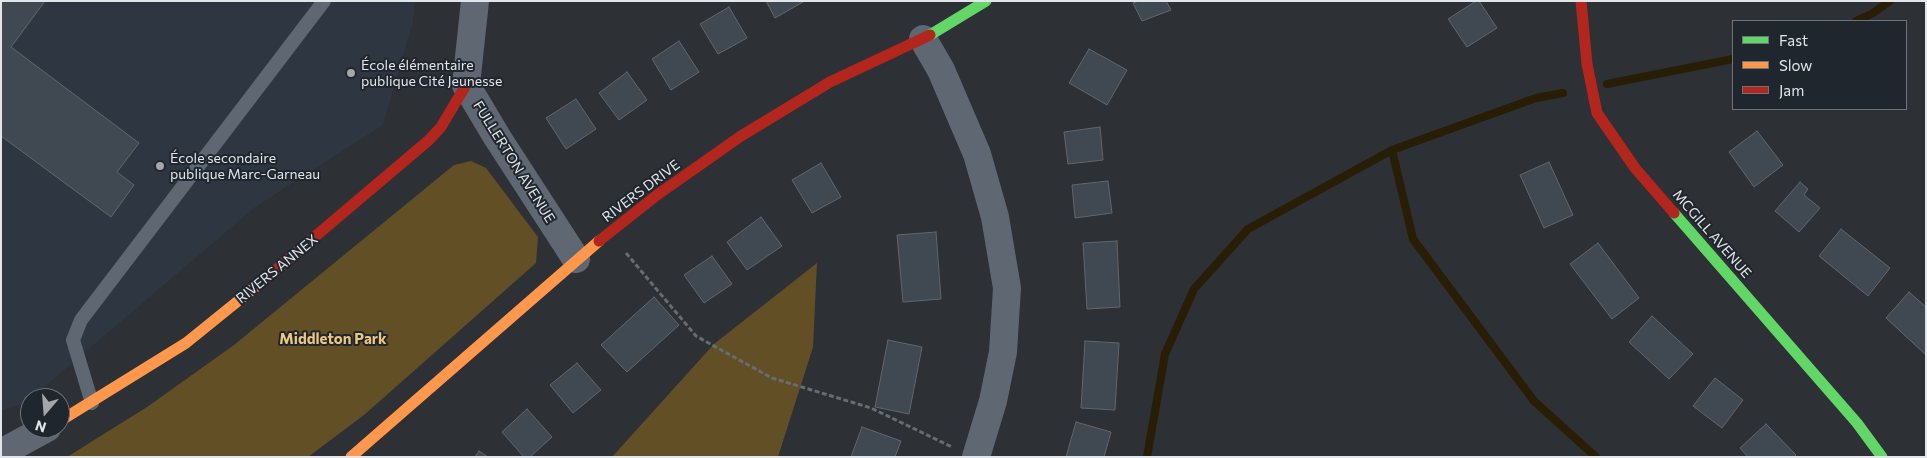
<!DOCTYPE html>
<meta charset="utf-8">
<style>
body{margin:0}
#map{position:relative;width:1927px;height:458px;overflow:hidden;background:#2d3034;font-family:Commissioner,sans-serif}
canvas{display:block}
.frame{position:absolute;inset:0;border:2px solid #e2e5ea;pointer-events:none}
.legend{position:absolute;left:1732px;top:20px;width:175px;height:90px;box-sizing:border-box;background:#20262d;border:1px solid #6e7279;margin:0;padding:6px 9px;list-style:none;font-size:15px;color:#e2e5ea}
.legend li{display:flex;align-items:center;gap:10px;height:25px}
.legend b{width:25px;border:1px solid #6e7279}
.north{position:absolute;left:20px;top:388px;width:50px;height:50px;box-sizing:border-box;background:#20262d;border:1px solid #6e7279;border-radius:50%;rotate:198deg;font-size:14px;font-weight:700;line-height:20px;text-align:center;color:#e2e5ea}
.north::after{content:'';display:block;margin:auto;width:18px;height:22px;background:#a3a6aa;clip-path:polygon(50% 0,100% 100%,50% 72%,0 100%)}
</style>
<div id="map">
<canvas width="1927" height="458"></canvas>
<div class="frame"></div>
<ul class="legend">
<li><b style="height:6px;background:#63d668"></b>Fast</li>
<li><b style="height:6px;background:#ff974d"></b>Slow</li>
<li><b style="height:6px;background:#b3261e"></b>Jam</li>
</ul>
<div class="north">N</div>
</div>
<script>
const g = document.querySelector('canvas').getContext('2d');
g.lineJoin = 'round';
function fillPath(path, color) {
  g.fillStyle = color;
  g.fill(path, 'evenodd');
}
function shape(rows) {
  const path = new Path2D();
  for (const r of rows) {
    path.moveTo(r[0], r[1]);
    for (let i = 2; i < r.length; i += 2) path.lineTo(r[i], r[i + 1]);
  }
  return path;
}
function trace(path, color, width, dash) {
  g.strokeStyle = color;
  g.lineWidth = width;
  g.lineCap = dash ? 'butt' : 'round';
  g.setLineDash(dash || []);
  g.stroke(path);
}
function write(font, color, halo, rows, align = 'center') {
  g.font = font + ' Commissioner,sans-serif';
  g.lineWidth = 4;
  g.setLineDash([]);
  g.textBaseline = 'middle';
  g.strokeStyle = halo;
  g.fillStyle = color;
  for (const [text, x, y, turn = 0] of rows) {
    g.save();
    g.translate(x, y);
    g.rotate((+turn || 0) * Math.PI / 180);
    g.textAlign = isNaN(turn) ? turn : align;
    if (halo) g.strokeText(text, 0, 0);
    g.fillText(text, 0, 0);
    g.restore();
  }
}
fillPath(shape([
 [1,1,415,1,413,22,383,125,254,208,27,402,1,411]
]), '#2d3641');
fillPath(shape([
 [471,161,486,168,538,237,536,263,364,415,308,457,67,457,147,407,234,345,454,165],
 [817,263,813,347,778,457,612,457,714,344]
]), '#634f25');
trace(shape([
 [1856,21,1873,13,1890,1],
 [1607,84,1733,59],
 [1392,150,1413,239,1534,401,1596,457],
 [1147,457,1165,354,1194,289,1248,229,1392,150,1536,98,1563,93]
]), '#281d05', 8);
const building = shape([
 [1,1,45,1,11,47,139,143,117,172,134,185,111,217,1,136,1,1],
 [766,1,803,1,803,2,775,18,766,1],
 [1139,1,1166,1,1171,10,1142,21,1133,3,1139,1],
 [1476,1,1479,1,1497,28,1467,47,1448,19,1476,1],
 [729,7,747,38,718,54,700,24,729,7],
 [679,41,699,72,671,90,652,59,679,41],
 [1089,49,1127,70,1107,105,1069,83,1089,49],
 [627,72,647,100,619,120,599,93,627,72],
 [576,99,596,129,566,149,546,118,576,99],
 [1100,127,1103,160,1068,164,1064,132,1100,127],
 [1757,131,1783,165,1754,187,1729,152,1757,131],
 [1549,162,1573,215,1544,228,1520,175,1549,162],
 [821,163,841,197,812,213,792,180,821,163],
 [1108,181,1112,213,1075,218,1072,185,1108,181],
 [1800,182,1808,189,1804,195,1820,208,1799,232,1775,211,1800,182],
 [761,217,782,246,747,270,727,242,761,217],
 [1841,229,1890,268,1868,296,1819,256,1841,229],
 [936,232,941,299,903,302,897,235,936,232],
 [1117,241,1120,307,1087,309,1083,243,1117,241],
 [1598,243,1639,298,1612,319,1570,264,1598,243],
 [712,256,732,284,704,303,684,275,712,256],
 [1909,292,1926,307,1926,355,1886,318,1909,292],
 [654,297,679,325,627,372,601,345,654,297],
 [1652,316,1693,354,1669,379,1629,342,1652,316],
 [888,340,922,347,909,414,875,407,888,340],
 [1085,341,1119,343,1115,410,1081,408,1085,341],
 [577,363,601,390,573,413,550,385,577,363],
 [1715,378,1743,400,1722,428,1693,406,1715,378],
 [527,409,552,437,530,457,524,457,502,432,527,409],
 [1076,422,1111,432,1104,457,1066,457,1076,422],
 [1766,424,1796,455,1794,457,1748,457,1740,448,1766,424],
 [862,427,901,441,895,457,851,457,862,427],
 [479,451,488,457,475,457,479,451]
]);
fillPath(building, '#404852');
trace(building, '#63666a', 1);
trace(shape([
 [626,253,696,336,772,378,871,408,952,447]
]), '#656c72', 3, [5, 2.5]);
trace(shape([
 [92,403,73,340,81,320,324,1]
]), '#5f6772', 14);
trace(shape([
 [475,1,466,85,497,137,576,259],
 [923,39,941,70,977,154,995,217,1007,288,1003,352,993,401,976,457],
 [1,453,47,428]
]), '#5f6772', 28);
trace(shape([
 [930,35,986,1],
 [1674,213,1857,423,1882,457]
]), '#63d668', 11);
trace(shape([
 [60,421,186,343,259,284],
 [351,457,599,241]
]), '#ff974d', 11);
trace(shape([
 [1581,1,1587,64,1597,113,1635,168,1674,213],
 [599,241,657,195,741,136,830,82,930,35],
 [259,284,429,140,441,127,466,85]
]), '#b3261e', 11);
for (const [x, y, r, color] of [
 [351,73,5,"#a3a6aa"],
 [160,166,5,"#a3a6aa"]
]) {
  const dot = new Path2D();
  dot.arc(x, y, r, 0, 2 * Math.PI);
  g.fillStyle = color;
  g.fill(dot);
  trace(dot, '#20262d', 2);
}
write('14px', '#e2e5ea', '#20262d', [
 ["École élémentaire",361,65],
 ["publique Cité Jeunesse",361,81],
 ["École secondaire",170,158],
 ["publique Marc-Garneau",170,174]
], 'left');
write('14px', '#e2e5ea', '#20262d', [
 ["FULLERTON AVENUE",514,162,58],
 ["RIVERS DRIVE",641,191,-37],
 ["MCGILL AVENUE",1712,234,49],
 ["RIVERS ANNEX",277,269,-39]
]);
write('bold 15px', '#ecc77f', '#20262d', [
 ["Middleton Park",333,339]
]);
</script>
